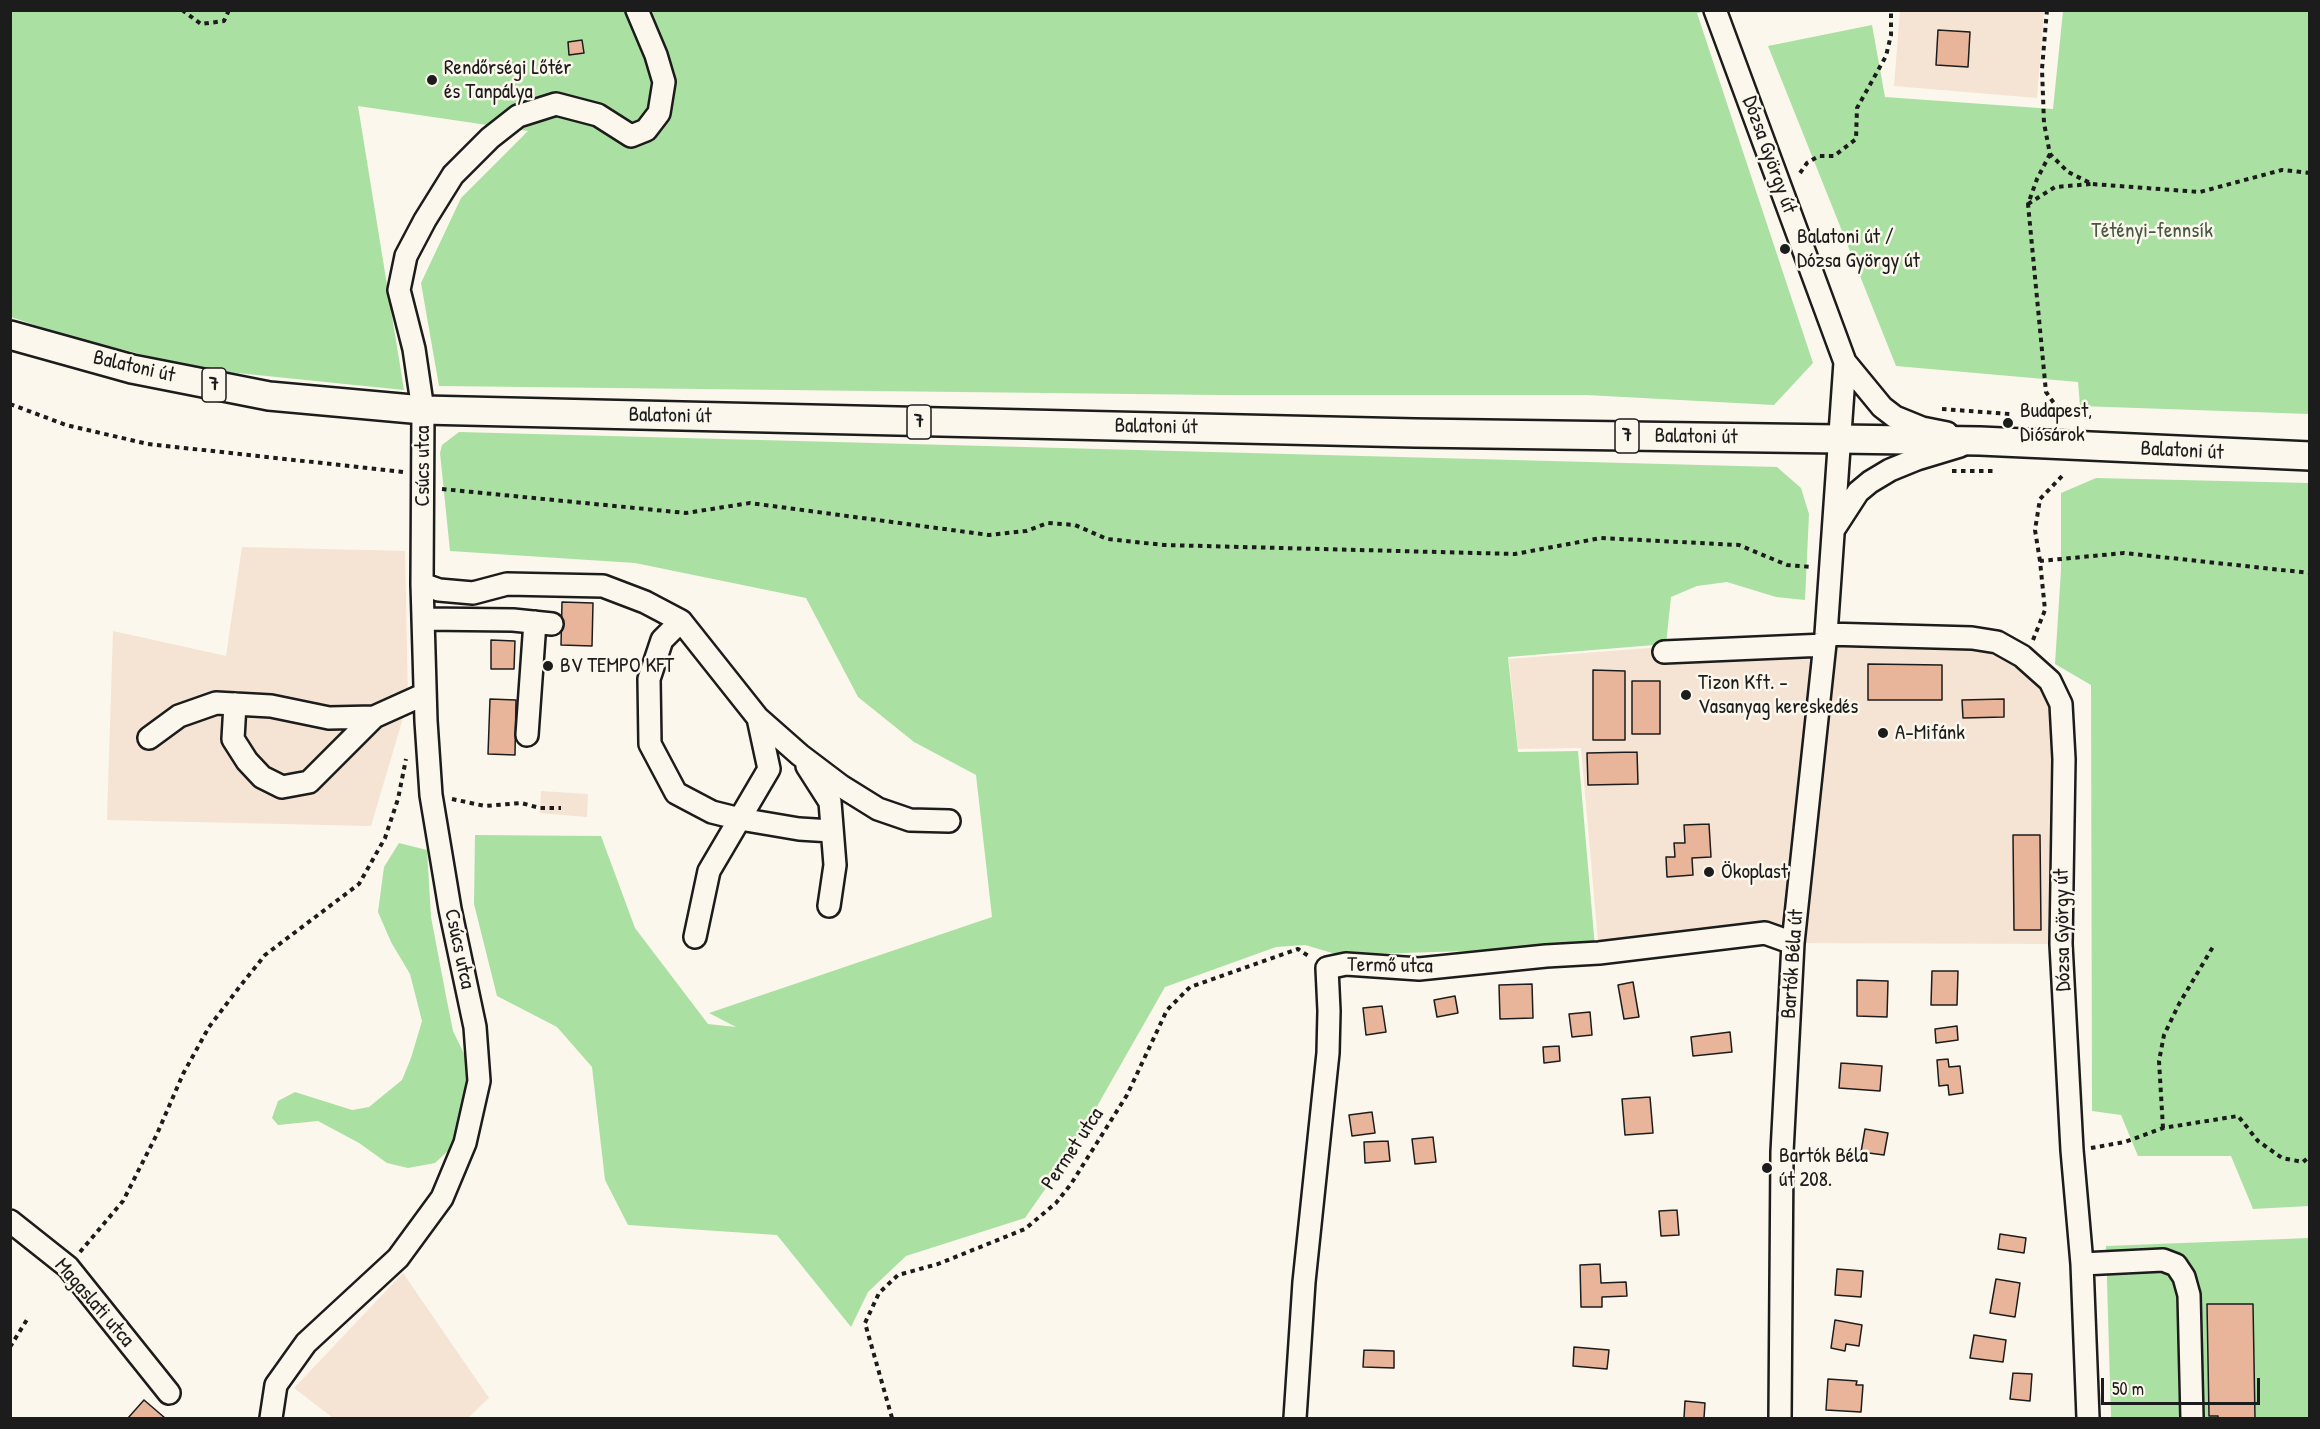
<!DOCTYPE html>
<meta charset="utf-8">
<style>
body{margin:0}
#map{position:relative;width:2320px;height:1429px;overflow:hidden;background:#fbf7ec;font-family:"Patrick Hand",sans-serif}
canvas{display:block}
.frame{position:absolute;inset:0;border:12px solid #1c1c1c;pointer-events:none}
.scale{position:absolute;left:2101px;top:1378px;width:159px;height:27px;box-sizing:border-box;border:3px solid #1c1c1c;border-top:0;padding-left:8px;font-size:18px;line-height:21px;white-space:nowrap;color:#1c1c1c;-webkit-text-stroke:4px #fbf7ec;paint-order:stroke}
</style>
<div id="map">
<canvas width="2320" height="1429"></canvas>
<div class="frame"></div>
<div class="scale">50 m</div>
</div>
<script>
const g = document.querySelector('canvas').getContext('2d');
g.lineJoin = 'round';
function fillPath(path, color) {
  g.fillStyle = color;
  g.fill(path, 'evenodd');
}
function shape(rows) {
  const path = new Path2D();
  for (const r of rows) {
    path.moveTo(r[0], r[1]);
    for (let i = 2; i < r.length; i += 2) path.lineTo(r[i], r[i + 1]);
  }
  return path;
}
function trace(path, color, width, dash) {
  g.strokeStyle = color;
  g.lineWidth = width;
  g.lineCap = dash ? 'butt' : 'round';
  g.setLineDash(dash || []);
  g.stroke(path);
}
function write(font, color, halo, rows, align = 'center') {
  g.font = font + ' "Patrick Hand",sans-serif';
  g.lineWidth = 5;
  g.setLineDash([]);
  g.textBaseline = 'middle';
  g.strokeStyle = halo;
  g.fillStyle = color;
  for (const [text, x, y, turn = 0] of rows) {
    g.save();
    g.translate(x, y);
    g.rotate((+turn || 0) * Math.PI / 180);
    g.textAlign = isNaN(turn) ? turn : align;
    if (halo) g.strokeText(text, 0, 0);
    g.fillText(text, 0, 0);
    g.restore();
  }
}
fillPath(shape([
 [1900,11,2044,11,2037,98,1894,86],
 [242,547,405,551,408,701,371,826,107,820,113,631,226,656],
 [1826,634,1997,642,2061,704,2061,944,1794,943,1765,933,1599,953,1581,748,1518,749,1509,659],
 [541,791,588,794,587,817,540,813],
 [403,1273,489,1398,468,1418,333,1418,294,1388]
]), '#f5e3d3');
fillPath(shape([
 [1714,10,1697,13,1813,363,1774,405,1586,395,1220,395,439,386,421,283,461,198,528,131,358,106,404,390,198,369,58,333,11,317,11,11],
 [2063,11,2309,11,2309,414,2080,406,2078,382,1896,366,1768,46,1872,25,1885,97,2053,109],
 [459,432,1777,467,1801,488,1809,514,1805,600,1776,597,1727,582,1697,586,1671,597,1666,644,1508,657,1518,752,1578,751,1595,947,1339,955,1305,945,1276,947,1165,987,1071,1152,1025,1218,906,1256,868,1292,851,1327,777,1235,628,1225,605,1180,592,1067,557,1027,497,996,474,904,475,835,601,836,635,928,708,1024,736,1027,709,1013,992,917,976,775,914,742,858,697,806,598,635,563,450,551,440,453,442,445],
 [2096,478,2309,483,2309,1206,2253,1209,2231,1156,2138,1156,2121,1115,2092,1111,2091,685,2055,664,2061,570,2061,493],
 [399,843,427,850,431,917,446,996,453,1031,469,1064,462,1122,451,1148,435,1163,408,1168,387,1163,359,1143,318,1121,278,1125,272,1118,278,1101,295,1092,352,1110,369,1107,402,1080,411,1058,422,1021,410,974,391,942,378,912,384,867],
 [2309,1238,2309,1418,2111,1418,2106,1246]
]), '#abe0a3');
const building = shape([
 [1938,30,1970,32,1968,67,1936,65,1938,30],
 [582,40,584,53,569,55,568,42,582,40],
 [562,602,593,603,592,646,561,645,562,602],
 [491,640,515,641,514,669,491,669,491,640],
 [1868,664,1942,665,1942,700,1868,700,1868,664],
 [1593,670,1625,671,1625,740,1593,740,1593,670],
 [1632,681,1660,681,1660,734,1632,734,1632,681],
 [490,699,516,700,515,755,488,754,490,699],
 [2004,699,2004,717,1963,718,1962,700,2004,699],
 [1637,752,1638,784,1588,785,1587,753,1637,752],
 [1709,824,1711,857,1692,858,1693,875,1667,877,1666,857,1675,857,1674,843,1685,843,1684,825,1709,824],
 [2013,835,2040,835,2041,930,2014,930,2013,835],
 [1932,971,1958,971,1957,1005,1931,1005,1932,971],
 [1857,980,1888,981,1887,1017,1857,1016,1857,980],
 [1633,982,1639,1017,1624,1019,1618,985,1633,982],
 [1532,984,1533,1018,1500,1019,1499,985,1532,984],
 [1455,996,1458,1013,1437,1017,1434,1000,1455,996],
 [1382,1006,1386,1032,1366,1035,1363,1008,1382,1006],
 [1590,1012,1592,1035,1572,1037,1569,1014,1590,1012],
 [1957,1026,1958,1040,1936,1043,1935,1029,1957,1026],
 [1730,1032,1732,1052,1693,1056,1691,1037,1730,1032],
 [1559,1046,1560,1061,1544,1063,1543,1047,1559,1046],
 [1948,1059,1949,1067,1960,1066,1963,1093,1949,1095,1948,1085,1939,1086,1937,1060,1948,1059],
 [1841,1063,1882,1066,1880,1091,1839,1088,1841,1063],
 [1650,1097,1653,1133,1625,1135,1622,1099,1650,1097],
 [1372,1112,1375,1133,1352,1136,1349,1115,1372,1112],
 [1865,1129,1888,1133,1884,1155,1861,1152,1865,1129],
 [1433,1137,1436,1162,1415,1164,1412,1139,1433,1137],
 [1388,1141,1390,1161,1365,1163,1364,1142,1388,1141],
 [1677,1210,1679,1235,1661,1236,1659,1211,1677,1210],
 [2000,1234,2026,1238,2024,1253,1998,1249,2000,1234],
 [1600,1264,1601,1283,1626,1282,1627,1296,1602,1297,1602,1307,1581,1307,1580,1265,1600,1264],
 [1837,1269,1863,1271,1861,1297,1835,1295,1837,1269],
 [1996,1279,2020,1283,2015,1317,1990,1313,1996,1279],
 [2207,1304,2253,1304,2255,1418,2218,1418,2218,1416,2209,1416,2207,1304],
 [1835,1320,1862,1325,1859,1346,1846,1344,1845,1351,1831,1348,1835,1320],
 [1974,1335,2006,1340,2003,1362,1970,1358,1974,1335],
 [1574,1347,1609,1350,1607,1369,1573,1366,1574,1347],
 [1364,1350,1394,1351,1394,1368,1363,1367,1364,1350],
 [2013,1373,2032,1374,2030,1401,2010,1399,2013,1373],
 [1828,1379,1857,1381,1856,1385,1863,1385,1861,1412,1826,1410,1828,1379],
 [144,1400,165,1418,128,1418,144,1400],
 [1685,1401,1705,1403,1704,1418,1684,1418,1685,1401]
]);
fillPath(building, '#e8b59a');
trace(building, '#1c1c1c', 1.5);
const minor = shape([
 [1715,10,1845,362,1826,634,1793,943,1782,1152,1780,1418],
 [1845,362,1882,407,1895,417,1922,428,1947,433],
 [1834,529,1858,492,1870,482,1890,470,1917,459,1960,446],
 [422,584,439,590,473,593,507,584,603,586,645,602,681,621,758,718,800,755,841,786,878,809,910,820,949,821],
 [423,619,513,620,552,624],
 [681,621,662,640,649,679,650,744,676,793,712,812,740,819,799,829,832,831],
 [1826,634,1972,638,1997,642,2022,656,2050,681,2061,704,2064,759,2061,944,2072,1150,2082,1264,2088,1418],
 [1664,652,1825,645],
 [235,704,233,739,247,761,262,777,282,787,309,782,374,717],
 [527,735,535,622],
 [149,738,179,716,216,703,271,706,329,718,374,717,425,694],
 [807,766,830,802,835,865,829,906],
 [695,937,709,871,769,769,758,718],
 [10,1221,68,1267,169,1393],
 [2082,1264,2163,1260,2176,1265,2184,1277,2189,1295,2192,1418],
 [271,1418,276,1385,306,1343,398,1258,442,1198,465,1143,479,1081,475,1027,450,909,431,795,426,721,422,584,423,410,414,349,399,290,406,256,425,220,453,175,490,138,518,116,556,104,598,115,631,136,646,130,659,113,664,82,656,55,637,10],
 [1295,1418,1304,1282,1328,1053,1329,1011,1327,968,1346,964,1419,969,1546,956,1599,953,1765,933,1793,943]
]);
const major = shape([
 [10,335,132,369,269,396,423,410,1415,433,1980,441,2310,456]
]);
trace(minor, '#1c1c1c', 26);
trace(major, '#1c1c1c', 32);
trace(shape([
 [145,10,171,10],
 [182,10,201,24,224,21,229,10],
 [2047,10,2042,69,2044,123,2050,154,2068,172,2092,184,2200,192,2282,170,2310,173],
 [2050,154,2037,179,2028,204,2046,392,2063,416],
 [1800,173,1807,163,1819,156,1834,156,1856,139,1857,108,1886,56,1891,35,1891,10],
 [2028,204,2055,187,2091,184],
 [10,404,66,425,148,444,404,472],
 [1942,409,2010,414],
 [1952,471,1997,471],
 [442,489,686,513,750,503,989,535,1026,531,1048,523,1075,525,1107,539,1164,545,1515,554,1601,538,1739,545,1787,565,1812,567],
 [2040,561,2035,530,2040,499,2065,473],
 [2033,640,2045,610,2040,561,2124,553,2310,573],
 [452,799,485,806,521,803,540,808,561,808],
 [2163,1128,2159,1061,2164,1035,2179,1004,2214,945],
 [2091,1148,2125,1142,2163,1128,2238,1116,2258,1141,2282,1158,2303,1162,2310,1156],
 [80,1252,123,1201,157,1134,183,1074,209,1027,241,985,265,955,359,884,385,838,398,799,406,759],
 [10,1347,28,1318],
 [892,1418,865,1323,879,1293,898,1275,938,1264,1025,1229,1056,1203,1071,1184,1127,1095,1167,1010,1190,987,1298,949,1310,957]
]), '#1c1c1c', 4, [4.5, 4.5]);
trace(minor, '#fbf7ec', 21);
trace(major, '#fbf7ec', 27);
for (const [x, y, r, color] of [
 [432,80,6,"#1c1c1c"],
 [1785,249,6,"#1c1c1c"],
 [2008,423,6,"#1c1c1c"],
 [548,666,6,"#1c1c1c"],
 [1686,695,6,"#1c1c1c"],
 [1883,733,6,"#1c1c1c"],
 [1709,872,6,"#1c1c1c"],
 [1767,1168,6,"#1c1c1c"]
]) {
  const dot = new Path2D();
  dot.arc(x, y, r, 0, 2 * Math.PI);
  g.fillStyle = color;
  g.fill(dot);
  trace(dot, '#fbf7ec', 2);
}
for (const [x, y, w] of [
 [214,385,24],
 [919,422,24],
 [1627,436,24]
]) {
  const box = new Path2D();
  box.roundRect(x - w / 2, y - 17, w, 34, 4.5);
  g.fillStyle = '#fbf7ec';
  g.fill(box);
  trace(box, '#1c1c1c', 1.5);
}
write('bold 20px', '#1c1c1c', null, [
 ["7",214,385],
 ["7",919,422],
 ["7",1627,436]
]);
write('21px', '#1c1c1c', '#fbf7ec', [
 ["Rendőrségi Lőtér",444,68],
 ["és Tanpálya",444,92],
 ["Balatoni út /",1797,237],
 ["Dózsa György út",1797,261],
 ["Budapest,",2020,411],
 ["Diósárok",2020,435],
 ["BV TEMPO KFT",560,666],
 ["Tizon Kft. -",1698,683],
 ["Vasanyag kereskedés",1698,707],
 ["A-Mifánk",1895,733],
 ["Ökoplast",1721,872],
 ["Bartók Béla",1779,1156],
 ["út 208.",1779,1180]
], 'left');
write('21px', '#1c1c1c', '#fbf7ec', [
 ["Dózsa György út",1769,155,70],
 ["Balatoni út",134,367,13],
 ["Balatoni út",670,416,1],
 ["Balatoni út",1156,427,1],
 ["Balatoni út",1696,437,1],
 ["Balatoni út",2182,451,3],
 ["Csúcs utca",423,466,-90],
 ["Dózsa György út",2063,930,-91],
 ["Csúcs utca",459,949,78],
 ["Bartók Béla út",1793,964,-86],
 ["Termő utca",1390,966,1],
 ["Permet utca",1073,1149,-56],
 ["Magaslati utca",94,1303,49]
]);
write('21px', '#475744', '#fbf7ec', [
 ["Tétényi-fennsík",2152,231]
]);
</script>
